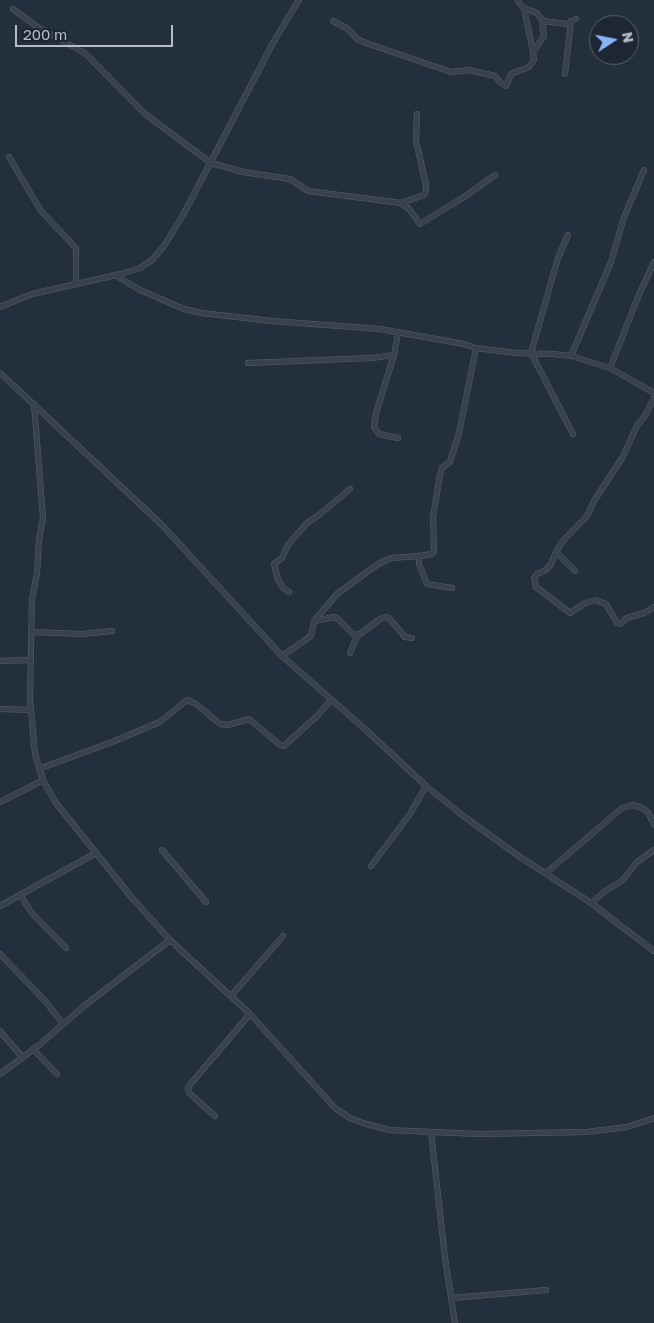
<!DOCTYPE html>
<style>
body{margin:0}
#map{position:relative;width:654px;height:1323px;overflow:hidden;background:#242f3e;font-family:"Golos Text",sans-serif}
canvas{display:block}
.north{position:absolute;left:589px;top:15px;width:50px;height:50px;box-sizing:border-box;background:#1d2633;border:1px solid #59626f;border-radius:50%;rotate:79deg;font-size:14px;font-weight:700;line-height:20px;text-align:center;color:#b4bcc9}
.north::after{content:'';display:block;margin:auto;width:18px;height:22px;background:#8ab4f8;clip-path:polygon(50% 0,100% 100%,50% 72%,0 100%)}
.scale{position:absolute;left:15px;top:25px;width:158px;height:22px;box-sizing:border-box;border:2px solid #b4bcc9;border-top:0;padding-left:6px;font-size:15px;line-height:18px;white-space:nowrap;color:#b4bcc9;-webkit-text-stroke:4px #1d2633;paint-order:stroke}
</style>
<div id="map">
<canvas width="654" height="1323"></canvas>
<div class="north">N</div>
<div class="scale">200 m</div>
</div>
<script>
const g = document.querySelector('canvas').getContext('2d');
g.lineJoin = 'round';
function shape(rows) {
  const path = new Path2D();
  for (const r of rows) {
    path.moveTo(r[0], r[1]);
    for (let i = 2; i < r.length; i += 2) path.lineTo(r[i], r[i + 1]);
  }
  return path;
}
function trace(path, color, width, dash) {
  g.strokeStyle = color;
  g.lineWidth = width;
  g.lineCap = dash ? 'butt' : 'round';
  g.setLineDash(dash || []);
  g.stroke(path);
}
const street = shape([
 [518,0,519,3,524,8,537,13,543,21,567,24,576,19],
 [524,8,533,52,544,36,542,20],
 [13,9,36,26,86,54,145,114,211,163,243,172,290,179,308,191,401,203,424,195,426,191,426,185,416,141,417,114],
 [333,21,348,29,357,39,366,43,451,72,469,70,495,76,501,83,506,86,511,74,529,67,534,60,533,52],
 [565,74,571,21],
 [9,157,41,211,76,248,76,284],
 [401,203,409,209,420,224,464,197,495,175],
 [568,235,558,258,531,353,573,434],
 [115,275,138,289,184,309,201,313,272,321,380,329,464,344,476,348,516,353,553,354,571,356,610,368,654,393],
 [0,307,32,294,121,274,140,268,152,260,164,246,183,215,274,41,299,0],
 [398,333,394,355,376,413,374,427,379,434,398,438],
 [571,356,611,262,624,217,644,170],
 [248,363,372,358,394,355],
 [610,368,638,297,654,262],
 [0,373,161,524,282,656,366,730,426,786,462,815,520,857,591,903,654,951],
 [34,404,43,518,39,540,37,573,32,599,30,699,35,754,43,780,56,803,133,899,170,940,250,1014,335,1108,350,1118,363,1123,389,1130,479,1134,587,1132,627,1127,654,1118],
 [556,552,551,564,546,570,537,574,534,578,536,587,570,613,585,603,595,600,606,604,617,623,620,624,627,618,644,613,654,607],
 [419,556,419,564,427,584,452,588],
 [575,571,556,552,562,542,587,516,594,501,622,458,638,424,645,416,654,398],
 [289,592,283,588,278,580,274,564,282,558,288,545,307,523,319,515,350,489],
 [315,621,334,617,338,619,354,635,360,634,380,619,385,617,389,618,395,625,405,637,412,638],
 [31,632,82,634,112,631],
 [350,653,358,634],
 [282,656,311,636,314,621,337,594,378,564,391,558,419,556,432,554,434,551,433,517,440,475,442,468,450,462,451,458,459,433,476,348],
 [0,661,31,660],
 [0,709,31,710],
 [39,769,112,742,160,722,187,700,196,704,220,724,228,725,249,719,280,745,284,746,317,716,331,700],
 [0,802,43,780],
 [162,850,206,902],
 [371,866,410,814,426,786],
 [546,873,622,808,632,805,640,807,648,812,654,825],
 [21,896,31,912,66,948],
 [591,903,608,889,622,881,637,862,654,850],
 [0,906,96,853],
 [0,954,46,1002,63,1024],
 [231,996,283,936],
 [0,1031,23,1058],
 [33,1049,57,1074],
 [0,1074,38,1046,84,1006,170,940],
 [215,1116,189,1093,188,1087,250,1014],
 [431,1132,445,1258,455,1323],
 [452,1298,546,1290]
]);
trace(street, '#565f6c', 6);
trace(street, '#38414e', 5);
</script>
